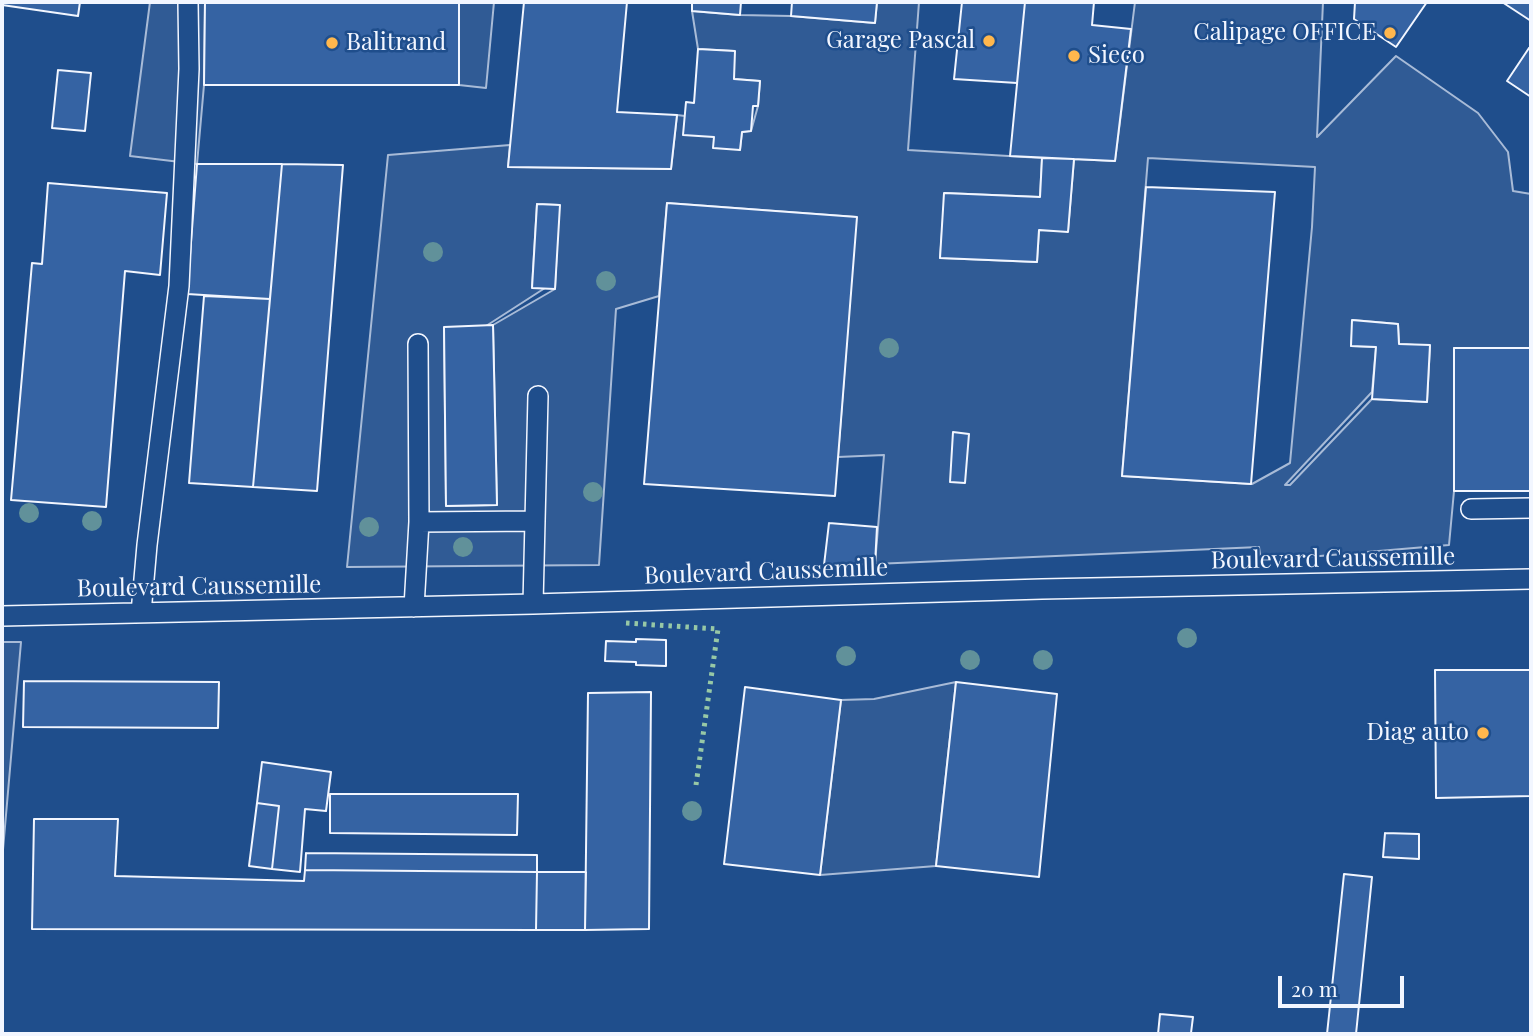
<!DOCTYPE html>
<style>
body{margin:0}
#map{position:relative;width:1533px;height:1036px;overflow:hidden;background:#1f4e8c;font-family:"Playfair Display",serif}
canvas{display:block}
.frame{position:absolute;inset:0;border:4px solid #f2f6ff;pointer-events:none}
.scale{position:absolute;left:1278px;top:976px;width:126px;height:32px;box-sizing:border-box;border:4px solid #f2f6ff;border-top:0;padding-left:9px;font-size:21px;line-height:24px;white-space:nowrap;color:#f2f6ff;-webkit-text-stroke:5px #1f4e8c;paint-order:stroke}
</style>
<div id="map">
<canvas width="1533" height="1036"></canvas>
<div class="frame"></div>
<div class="scale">20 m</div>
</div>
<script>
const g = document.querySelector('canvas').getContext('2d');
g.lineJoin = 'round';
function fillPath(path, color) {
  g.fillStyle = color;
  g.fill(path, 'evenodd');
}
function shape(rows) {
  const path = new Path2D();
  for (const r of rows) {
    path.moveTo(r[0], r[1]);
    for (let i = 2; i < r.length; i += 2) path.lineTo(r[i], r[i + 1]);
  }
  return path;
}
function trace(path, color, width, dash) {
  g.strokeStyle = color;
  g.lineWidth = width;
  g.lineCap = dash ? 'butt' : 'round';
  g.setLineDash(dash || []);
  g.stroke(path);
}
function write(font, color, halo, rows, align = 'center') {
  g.font = font + ' "Playfair Display",serif';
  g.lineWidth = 5;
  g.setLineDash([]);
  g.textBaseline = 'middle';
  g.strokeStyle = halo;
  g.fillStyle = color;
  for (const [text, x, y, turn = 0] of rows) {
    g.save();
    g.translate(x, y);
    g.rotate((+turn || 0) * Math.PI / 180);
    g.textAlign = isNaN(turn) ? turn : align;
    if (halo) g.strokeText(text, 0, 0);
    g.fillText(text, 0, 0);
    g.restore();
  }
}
const built = shape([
 [150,2,205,2,204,85,197,164,130,156,150,2],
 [459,2,494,2,486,88,459,85,459,2],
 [877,2,919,2,908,150,1042,158,1040,197,945,193,940,258,1037,262,1039,230,1068,231,1074,159,1115,161,1135,2,1323,2,1317,137,1396,56,1478,113,1508,152,1513,191,1531,194,1531,348,1454,348,1454,491,1449,545,1261,561,1259,547,875,564,884,455,838,457,856,217,667,203,659,296,616,309,599,565,347,567,388,155,510,145,508,167,671,169,677,115,685,116,714,137,740,150,742,132,751,131,758,106,760,81,734,79,734,51,698,49,692,11,740,15,791,16,875,23,877,2],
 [1148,158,1315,167,1312,227,1290,463,1252,484,1122,476,1148,158],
 [537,204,559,205,555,289,493,325,497,505,446,506,444,328,486,326,545,288,532,287,537,204],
 [1353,320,1398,324,1399,344,1430,346,1427,402,1372,399,1290,485,1285,485,1372,392,1376,347,1351,346,1353,320],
 [2,642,21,642,2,861,2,642],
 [956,682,936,866,820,875,841,700,874,699,956,682]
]);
fillPath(built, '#305b95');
trace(built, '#a8bbd7', 2);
const building = shape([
 [2,2,80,2,78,16,2,5,2,2],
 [205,2,459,2,459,85,204,85,205,2],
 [524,2,627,2,617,112,677,115,671,169,508,167,524,2],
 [692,2,741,2,740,15,692,11,692,2],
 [792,2,877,2,875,23,791,16,792,2],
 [962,2,1025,2,1017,83,954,79,962,2],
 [1025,2,1094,2,1092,25,1131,29,1115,161,1010,156,1025,2],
 [1355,2,1427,2,1396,47,1354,19,1355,2],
 [1502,2,1531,2,1531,21,1502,2],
 [1529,48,1531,50,1531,97,1507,81,1529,48],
 [698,49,735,51,734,79,760,81,758,106,753,106,751,131,742,132,740,150,713,148,714,137,683,135,686,102,694,103,698,49],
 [58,70,91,73,85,131,52,128,58,70],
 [1042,158,1074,159,1068,232,1039,230,1037,262,940,258,944,193,1040,197,1042,158],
 [197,164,282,164,270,299,187,294,197,164],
 [282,164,343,165,317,491,253,487,282,164],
 [48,183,167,193,160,275,125,271,106,507,11,500,32,263,42,264,48,183],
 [1146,187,1275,192,1251,484,1122,476,1146,187],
 [667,203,857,217,835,496,644,484,667,203],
 [537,204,560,205,555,289,532,288,537,204],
 [204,296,270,299,253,487,189,483,204,296],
 [1352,320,1398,324,1399,344,1430,345,1427,402,1372,399,1376,347,1351,346,1352,320],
 [493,325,497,505,446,506,444,327,493,325],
 [1454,348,1531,348,1531,491,1454,491,1454,348],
 [953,432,969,434,965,483,950,482,953,432],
 [829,523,877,527,875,564,824,565,829,523],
 [636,639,666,640,666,666,636,665,636,662,605,661,606,641,636,642,636,639],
 [1435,670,1531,670,1531,796,1436,798,1435,670],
 [24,681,219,682,218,728,23,727,24,681],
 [956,682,1057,694,1039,877,936,866,956,682],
 [745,687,841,700,820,875,724,864,745,687],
 [651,692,649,929,585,930,588,693,651,692],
 [262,762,331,772,326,811,305,809,300,872,272,869,279,806,257,803,262,762],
 [330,794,518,794,517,835,330,833,330,794],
 [257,803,279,806,272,869,249,866,257,803],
 [34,819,118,819,115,876,304,881,305,870,537,872,536,930,32,929,34,819],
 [1385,833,1419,834,1419,859,1383,857,1385,833],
 [306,853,537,855,537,872,305,870,306,853],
 [537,872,586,872,585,930,536,930,537,872],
 [1344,874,1372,877,1356,1034,1327,1034,1344,874],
 [1160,1014,1193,1017,1191,1033,1204,1034,1158,1034,1160,1014]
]);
fillPath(building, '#3563a3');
trace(building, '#f2f6ff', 2);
const service = shape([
 [418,344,419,522],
 [1471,509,1531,508],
 [533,604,538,396],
 [414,607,419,522,535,521],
 [141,613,147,545,179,286,189,69,188,2],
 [2,616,533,604,1042,589,1531,579]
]);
trace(service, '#f2f6ff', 22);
trace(service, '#1f4e8c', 19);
trace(shape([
 [626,623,718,629,696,785]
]), '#97c8a6', 5, [3.5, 5]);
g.fillStyle = '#61919a';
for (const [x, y] of [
 [433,252],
 [606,281],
 [889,348],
 [593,492],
 [29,513],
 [92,521],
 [369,527],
 [463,547],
 [1187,638],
 [846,656],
 [970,660],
 [1043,660],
 [692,811]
]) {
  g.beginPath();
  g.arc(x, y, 10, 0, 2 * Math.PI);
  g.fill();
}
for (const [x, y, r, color] of [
 [1390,33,7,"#ffb74d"],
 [989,41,7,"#ffb74d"],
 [332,43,7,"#ffb74d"],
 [1074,56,7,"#ffb74d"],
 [1483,733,7,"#ffb74d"]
]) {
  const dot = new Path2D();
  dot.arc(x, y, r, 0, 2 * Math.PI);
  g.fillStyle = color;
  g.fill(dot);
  trace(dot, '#1f4e8c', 2.5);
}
write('24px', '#f2f6ff', '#1f4e8c', [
 ["Calipage OFFICE",1376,33],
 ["Garage Pascal",975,41],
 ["Balitrand",346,43,"left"],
 ["Sieco",1088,56,"left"],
 ["Diag auto",1469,733]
], 'right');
write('24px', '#f2f6ff', '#1f4e8c', [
 ["Boulevard Caussemille",1333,559,-1],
 ["Boulevard Caussemille",766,572,-2],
 ["Boulevard Caussemille",199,587,-1]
]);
</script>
